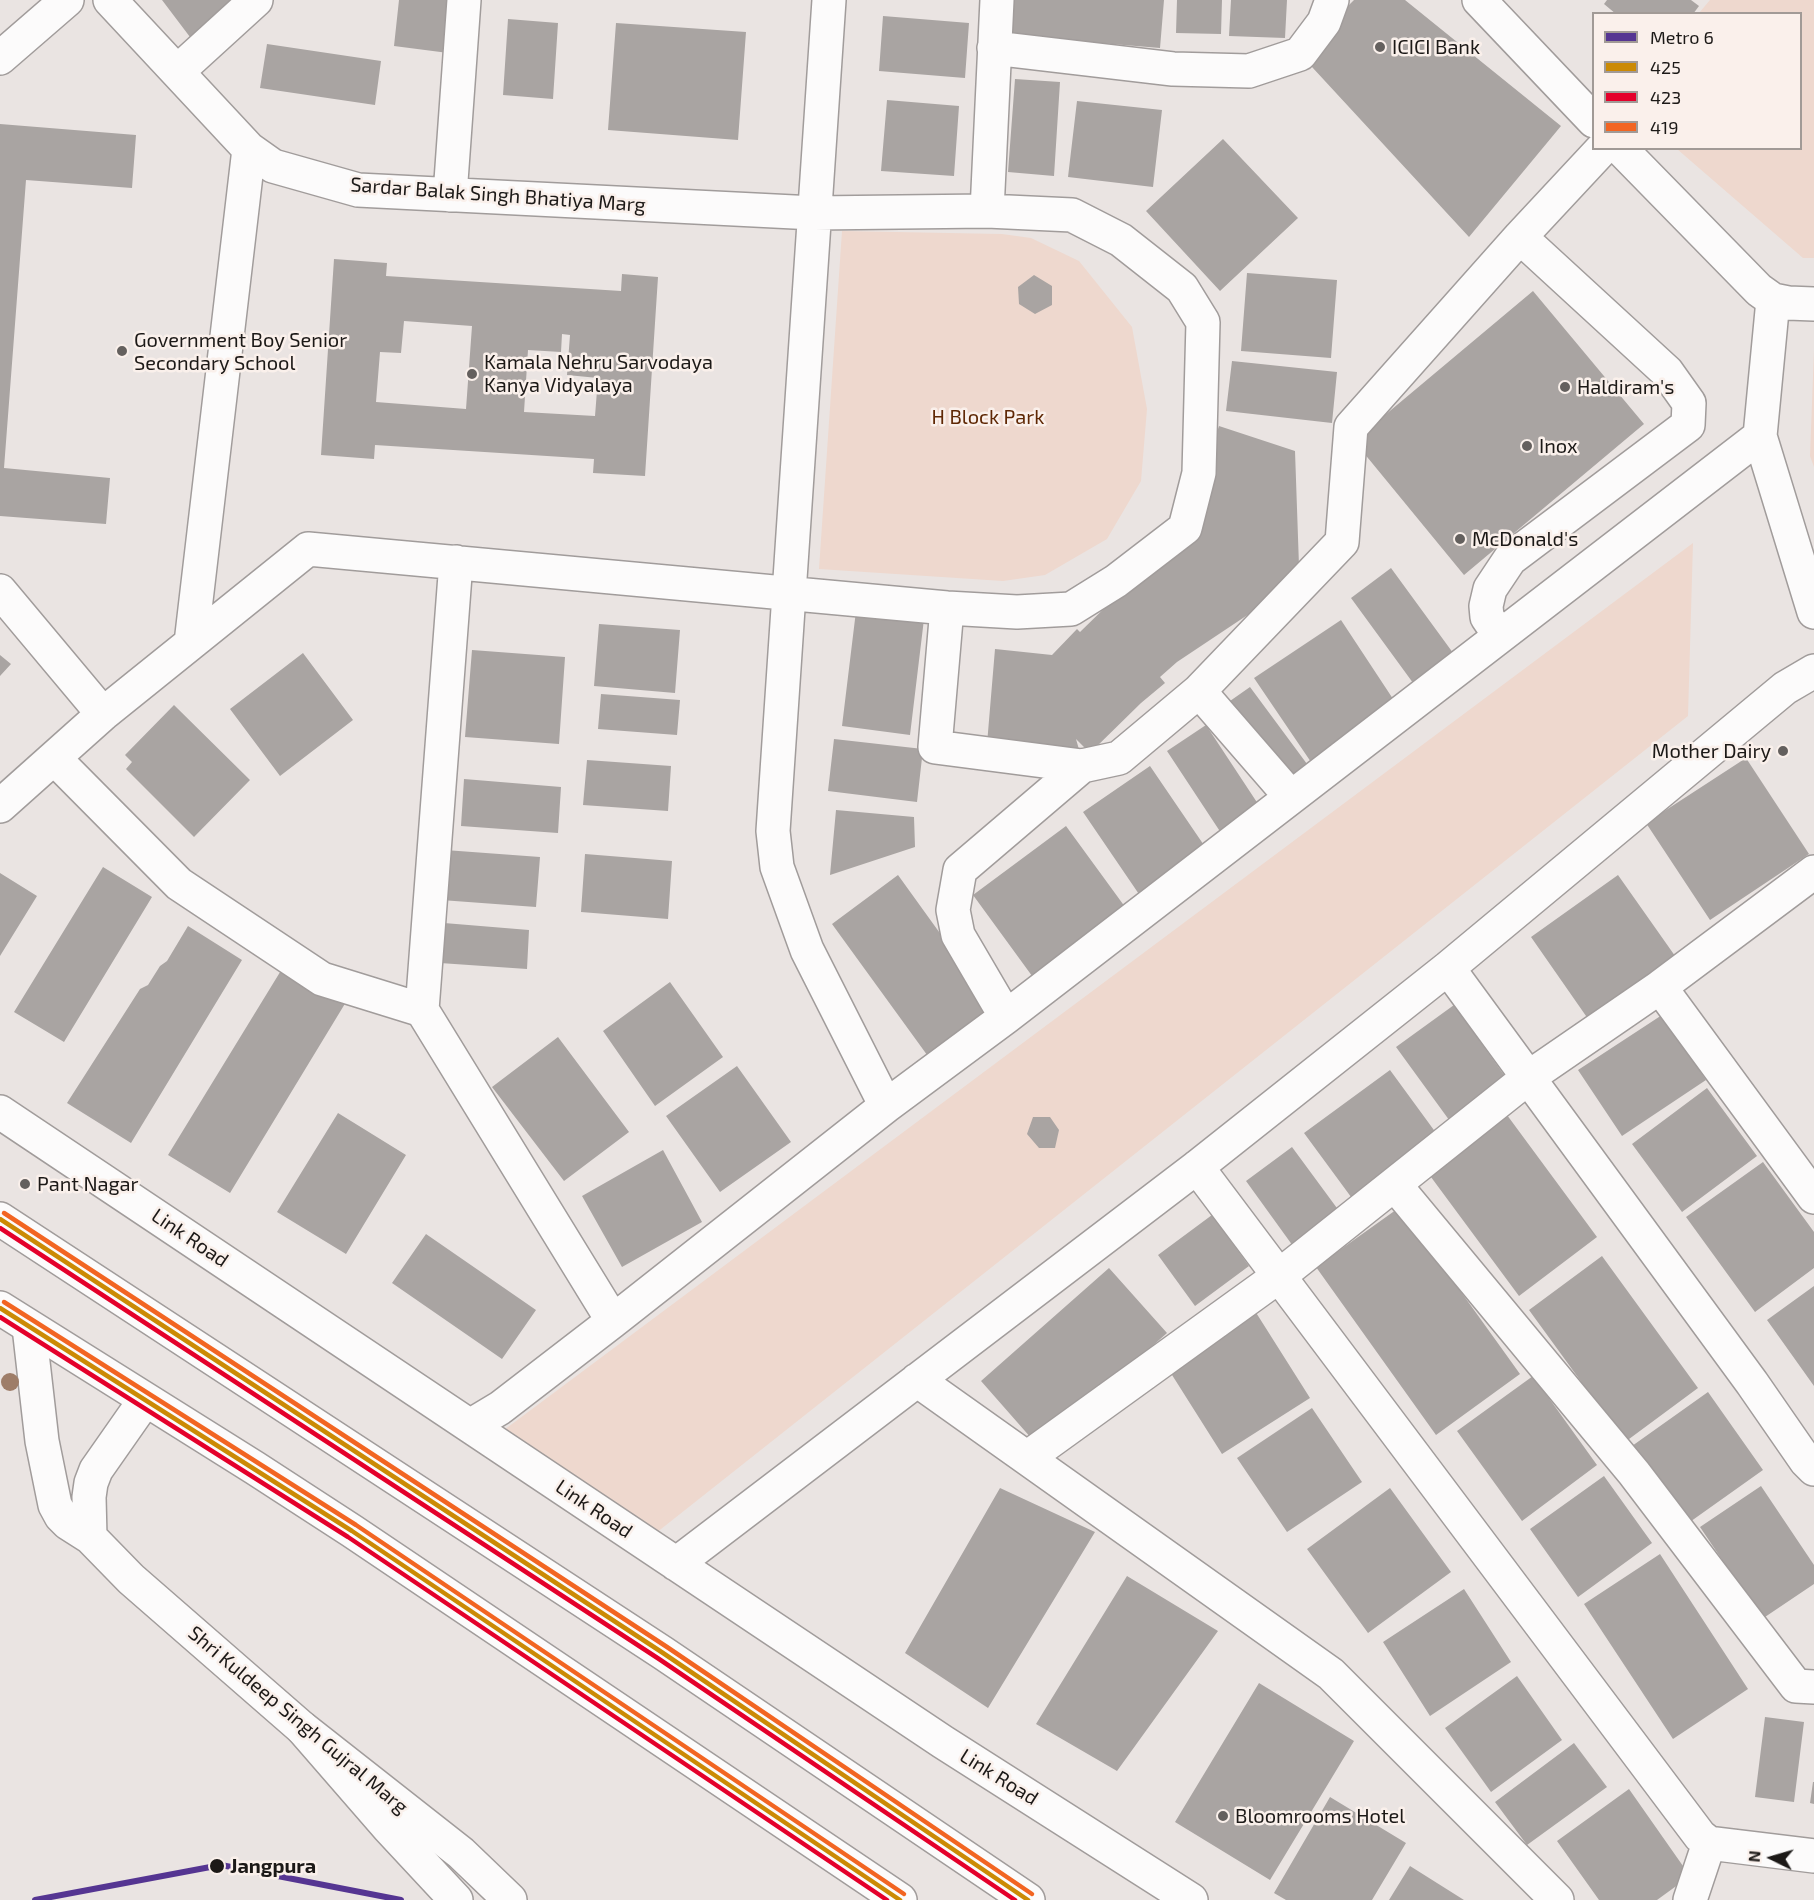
<!DOCTYPE html>
<style>
body{margin:0}
#map{position:relative;width:1814px;height:1900px;overflow:hidden;background:#eae4e2;font-family:"Exo 2",sans-serif}
canvas{display:block}
.legend{position:absolute;left:1592px;top:12px;width:210px;height:138px;box-sizing:border-box;background:#faf0eb;border:2px solid #a19a96;margin:0;padding:8px 10px;list-style:none;font-size:18px;color:#1c1917}
.legend li{display:flex;align-items:center;gap:12px;height:30px}
.legend b{width:30px;border:2px solid #a19a96}
.north{position:absolute;left:1742px;top:1828px;width:60px;height:60px;-webkit-text-stroke:4px #faf0eb;paint-order:stroke;rotate:275deg;font-size:16px;font-weight:700;line-height:24px;text-align:center;color:#1c1917}
.north::after{content:'';display:block;margin:auto;width:21px;height:27px;background:#1c1917;clip-path:polygon(50% 0,100% 100%,50% 72%,0 100%)}
</style>
<div id="map">
<canvas width="1814" height="1900"></canvas>
<ul class="legend">
<li><b style="height:8px;background:#553592"></b>Metro 6</li>
<li><b style="height:8px;background:#cb8a05"></b>425</li>
<li><b style="height:8px;background:#e4002b"></b>423</li>
<li><b style="height:8px;background:#f26522"></b>419</li>
</ul>
<div class="north">N</div>
</div>
<script>
const g = document.querySelector('canvas').getContext('2d');
g.lineJoin = 'round';
function fillPath(path, color) {
  g.fillStyle = color;
  g.fill(path, 'evenodd');
}
function shape(rows) {
  const path = new Path2D();
  for (const r of rows) {
    path.moveTo(r[0], r[1]);
    for (let i = 2; i < r.length; i += 2) path.lineTo(r[i], r[i + 1]);
  }
  return path;
}
function trace(path, color, width, dash) {
  g.strokeStyle = color;
  g.lineWidth = width;
  g.lineCap = dash ? 'butt' : 'round';
  g.setLineDash(dash || []);
  g.stroke(path);
}
function write(font, color, halo, rows, align = 'center') {
  g.font = font + ' "Exo 2",sans-serif';
  g.lineWidth = 5;
  g.setLineDash([]);
  g.textBaseline = 'middle';
  g.strokeStyle = halo;
  g.fillStyle = color;
  for (const [text, x, y, turn = 0] of rows) {
    g.save();
    g.translate(x, y);
    g.rotate((+turn || 0) * Math.PI / 180);
    g.textAlign = isNaN(turn) ? turn : align;
    if (halo) g.strokeText(text, 0, 0);
    g.fillText(text, 0, 0);
    g.restore();
  }
}
fillPath(shape([
 [1710,0,1814,0,1814,258,1803,258,1677,149,1800,148,1800,14,1699,13],
 [842,231,1002,234,1031,238,1079,261,1132,327,1147,409,1141,481,1107,539,1045,575,1003,581,819,569],
 [1814,350,1814,467,1810,456],
 [1693,543,1688,716,656,1533,504,1430]
]), '#eed8ce');
fillPath(shape([
 [162,0,237,0,193,41],
 [399,0,462,0,456,54,394,46],
 [1007,0,1164,0,1160,48,1004,35],
 [1177,0,1222,0,1221,34,1176,33],
 [1231,0,1287,0,1285,38,1229,36],
 [1354,0,1405,0,1561,126,1469,237,1300,54],
 [1607,0,1691,0,1699,6,1693,14,1616,14,1604,4],
 [883,16,969,23,965,78,879,71],
 [508,19,558,23,553,99,503,95],
 [616,23,746,32,738,140,608,130],
 [267,44,381,61,375,105,260,88],
 [1015,79,1060,82,1054,176,1008,172],
 [887,100,959,106,954,176,881,171],
 [1077,101,1162,110,1153,187,1068,177],
 [0,124,136,135,132,188,26,180,4,468,110,478,106,524,0,516],
 [1223,139,1298,218,1220,291,1146,211],
 [334,259,387,263,386,276,621,291,622,274,658,277,645,476,593,473,594,459,375,445,374,459,321,455],
 [404,321,472,326,466,409,376,402,380,352,401,353],
 [562,334,570,335,567,375,598,378,595,416,524,412,528,350,561,352],
 [1247,273,1337,280,1331,358,1241,351],
 [1034,275,1052,286,1052,305,1035,314,1019,304,1018,287],
 [1533,291,1644,424,1464,575,1354,441],
 [1232,361,1337,372,1332,423,1226,411],
 [1219,426,1295,451,1299,566,1258,608,1177,662,1160,677,1165,683,1141,703,1090,753,1076,739,1080,753,987,744,995,649,1052,655,1077,629,1080,632,1120,593,1185,528],
 [1391,568,1456,657,1416,687,1351,598],
 [856,611,924,619,910,735,842,726],
 [1341,620,1399,708,1313,765,1254,678],
 [599,624,680,630,675,693,594,686],
 [472,650,565,657,559,744,465,737],
 [303,653,353,720,280,776,230,709],
 [0,655,11,664,0,676],
 [1250,687,1310,768,1290,787,1220,708],
 [601,694,680,700,677,735,598,729],
 [174,705,250,780,194,837,126,769,132,762,125,755],
 [1206,725,1264,813,1225,839,1167,751],
 [834,739,923,749,917,802,828,791],
 [1746,758,1809,854,1710,920,1646,823],
 [587,760,671,766,668,811,583,805],
 [1150,766,1212,857,1145,903,1083,812],
 [464,779,561,787,558,833,461,826],
 [836,810,914,817,915,847,830,875],
 [1066,826,1128,911,1035,980,973,895],
 [445,850,540,857,536,907,441,900],
 [585,854,672,861,668,919,581,912],
 [103,867,152,897,64,1042,14,1012],
 [0,873,37,896,0,956],
 [898,875,996,1011,930,1059,832,924],
 [1618,875,1680,963,1593,1026,1531,937],
 [444,923,529,930,527,969,440,963],
 [188,926,242,960,131,1143,67,1103,140,989,148,985,160,966,167,961],
 [285,964,346,1002,230,1193,168,1155],
 [670,982,723,1057,655,1106,603,1031],
 [1454,1005,1509,1082,1452,1124,1396,1047],
 [1662,1015,1706,1080,1622,1136,1578,1070],
 [558,1037,629,1132,564,1181,492,1087],
 [737,1066,791,1142,720,1192,666,1116],
 [1390,1070,1439,1137,1354,1201,1304,1133],
 [1707,1088,1757,1156,1682,1212,1632,1144],
 [338,1113,406,1155,346,1254,277,1212],
 [1507,1115,1597,1237,1519,1296,1428,1173],
 [1033,1117,1050,1117,1059,1130,1055,1148,1039,1148,1027,1134],
 [1292,1147,1345,1219,1298,1253,1246,1181],
 [663,1150,702,1222,622,1267,582,1196],
 [1763,1162,1814,1232,1814,1268,1755,1312,1686,1217],
 [1400,1207,1520,1374,1436,1435,1316,1267],
 [1212,1215,1249,1266,1195,1306,1158,1255],
 [426,1234,536,1310,502,1359,392,1283],
 [1602,1256,1698,1388,1625,1442,1529,1310],
 [1109,1268,1167,1333,1039,1447,981,1381],
 [1814,1286,1814,1386,1767,1320],
 [1255,1311,1310,1398,1222,1454,1167,1367],
 [1533,1376,1597,1465,1522,1521,1457,1431],
 [1708,1392,1763,1470,1687,1524,1632,1446],
 [1312,1408,1362,1482,1287,1532,1237,1458],
 [1604,1476,1652,1543,1578,1597,1530,1529],
 [1761,1486,1814,1565,1814,1584,1762,1619,1700,1527],
 [1000,1488,1095,1532,988,1708,905,1653],
 [1390,1488,1451,1572,1368,1633,1307,1549],
 [1660,1554,1748,1689,1673,1739,1584,1604],
 [1127,1576,1218,1631,1117,1771,1036,1724],
 [1464,1589,1511,1662,1430,1716,1383,1642],
 [1517,1676,1562,1740,1491,1792,1445,1728],
 [1259,1683,1354,1741,1270,1880,1175,1822],
 [1765,1717,1804,1722,1794,1802,1755,1797],
 [1574,1743,1607,1787,1527,1845,1495,1802],
 [1813,1782,1814,1782,1814,1804,1810,1803],
 [1629,1789,1690,1876,1657,1900,1599,1900,1557,1841],
 [1330,1797,1406,1843,1372,1900,1286,1900,1274,1893],
 [1410,1866,1464,1900,1389,1900]
]), '#a9a4a2');
const minor = shape([
 [829,0,773,831,777,867,807,950,886,1106],
 [1479,0,1594,121],
 [994,48,1173,69,1249,71,1300,54,1324,22,1332,0],
 [0,58,67,0],
 [177,72,256,0],
 [1620,148,1759,290,1773,300,1788,303,1814,304],
 [450,195,464,0],
 [987,211,997,0],
 [1773,300,1760,436,1814,612],
 [456,562,422,1010,613,1321],
 [0,591,103,714],
 [947,608,935,747,1082,766,1119,758,1199,691,1342,542,1351,427,1520,237,1603,148],
 [1500,636,1487,617,1486,606,1490,589,1510,559,1688,425,1689,403,1667,372,1520,237],
 [191,643,249,149],
 [1199,691,1291,797],
 [54,758,179,884,322,979,422,1010],
 [0,806,103,714,308,549,947,608,1017,612,1071,609,1116,581,1185,528,1199,473,1203,322,1182,288,1121,240,1072,215,987,211,814,213,358,190,273,166,249,149,110,0],
 [1448,968,1752,1383,1806,1461,1814,1469],
 [1660,987,1814,1197],
 [1006,1017,958,935,953,910,960,870,1082,766],
 [0,1112,943,1742,1191,1900],
 [1197,1167,1700,1836,1709,1843,1814,1856],
 [1395,1185,1634,1473,1796,1686,1814,1687],
 [29,1327,42,1441,55,1505,61,1516,68,1523,90,1537,89,1497,91,1483,96,1470,145,1400],
 [917,1380,1331,1674,1557,1900],
 [470,1426,500,1408,613,1321,886,1106,1006,1017,1760,436],
 [1027,1458,1279,1276,1529,1077,1660,987,1814,872],
 [90,1537,131,1579,302,1728,461,1853,510,1900],
 [676,1564,1197,1167,1448,968,1785,688,1814,671],
 [1690,1900,1709,1843]
]);
const major = shape([
 [0,1219,663,1653,1028,1900],
 [0,1308,255,1468,352,1531,900,1900]
]);
const highway = shape([
 [302,1728,388,1827,456,1900]
]);
trace(minor, '#a19c9b', 36);
trace(major, '#a19c9b', 36);
trace(highway, '#a19c9b', 36);
trace(minor, '#fcfbfb', 33);
trace(major, '#fcfbfb', 33);
trace(highway, '#fcfbfb', 33);
trace(shape([
 [0,1219,663,1653,1028,1900],
 [0,1308,352,1531,900,1900]
]), '#cb8a05', 4.5);
trace(shape([
 [0,1228,659,1659,1015,1900],
 [0,1317,348,1537,887,1900]
]), '#e4002b', 4.5);
trace(shape([
 [4,1213,667,1647,1032,1894],
 [4,1302,356,1525,904,1894]
]), '#f26522', 4.5);
trace(shape([
 [35,1900,221,1865,401,1900]
]), '#553592', 6);
g.fillStyle = '#9e7d68';
for (const [x, y] of [
 [10,1382]
]) {
  g.beginPath();
  g.arc(x, y, 9, 0, 2 * Math.PI);
  g.fill();
}
for (const [x, y, r, color] of [
 [1380,47,6,"#64605e"],
 [122,351,6,"#64605e"],
 [472,374,6,"#64605e"],
 [1565,387,6,"#64605e"],
 [1527,446,6,"#64605e"],
 [1460,539,6,"#64605e"],
 [1783,751,6,"#64605e"],
 [25,1184,6,"#64605e"],
 [1223,1816,6,"#64605e"],
 [217,1866,8,"#1c1917"]
]) {
  const dot = new Path2D();
  dot.arc(x, y, r, 0, 2 * Math.PI);
  g.fillStyle = color;
  g.fill(dot);
  trace(dot, '#faf0eb', 2);
}
write('20px', '#1c1917', '#faf0eb', [
 ["ICICI Bank",1392,47],
 ["Government Boy Senior",134,340],
 ["Secondary School",134,363],
 ["Kamala Nehru Sarvodaya",484,362],
 ["Kanya Vidyalaya",484,385],
 ["Haldiram's",1577,387],
 ["Inox",1539,446],
 ["McDonald's",1472,539],
 ["Mother Dairy",1771,751,"right"],
 ["Pant Nagar",37,1184],
 ["Bloomrooms Hotel",1235,1816]
], 'left');
write('20px', '#1c1917', '#faf0eb', [
 ["Sardar Balak Singh Bhatiya Marg",498,195,4],
 ["Link Road",190,1238,34],
 ["Link Road",594,1509,34],
 ["Shri Kuldeep Singh Gujral Marg",298,1720,40],
 ["Link Road",999,1777,32]
]);
write('20px', '#5f2805', '#faf0eb', [
 ["H Block Park",988,417]
]);
write('bold 20px', '#1c1917', '#faf0eb', [
 ["Jangpura",230,1866]
], 'left');
</script>
